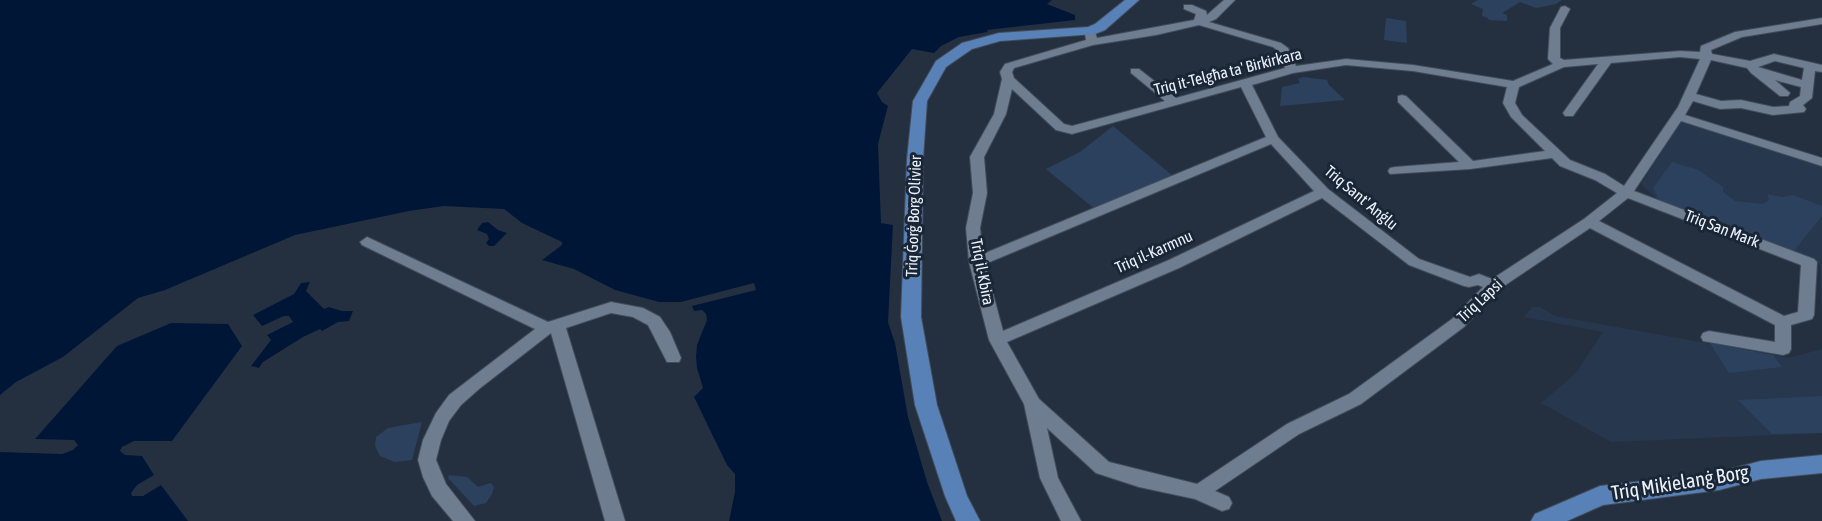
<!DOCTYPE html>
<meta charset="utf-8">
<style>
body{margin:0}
canvas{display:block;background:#243040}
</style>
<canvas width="1822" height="521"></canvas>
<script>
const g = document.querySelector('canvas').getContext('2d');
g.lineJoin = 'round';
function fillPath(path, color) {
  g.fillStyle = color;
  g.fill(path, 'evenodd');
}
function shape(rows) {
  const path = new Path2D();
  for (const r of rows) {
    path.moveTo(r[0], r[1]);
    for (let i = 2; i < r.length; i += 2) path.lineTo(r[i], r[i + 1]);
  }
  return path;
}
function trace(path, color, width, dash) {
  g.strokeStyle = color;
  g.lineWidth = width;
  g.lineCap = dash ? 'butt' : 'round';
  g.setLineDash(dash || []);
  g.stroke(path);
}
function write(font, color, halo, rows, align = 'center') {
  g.font = font + ' "Asap Condensed",sans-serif';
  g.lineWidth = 6;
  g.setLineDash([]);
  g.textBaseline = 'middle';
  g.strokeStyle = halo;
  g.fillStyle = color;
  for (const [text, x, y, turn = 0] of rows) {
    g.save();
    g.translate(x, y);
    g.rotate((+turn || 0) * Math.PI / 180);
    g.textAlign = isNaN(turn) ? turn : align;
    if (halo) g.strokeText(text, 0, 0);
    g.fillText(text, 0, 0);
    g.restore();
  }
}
fillPath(shape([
 [1680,123,1704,126,1822,165,1822,327,1820,266,1813,260,1660,202,1641,184],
 [1532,307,1540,307,1555,316,1789,358,1822,349,1822,433,1611,442,1541,403,1576,373,1603,332,1524,317]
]), '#27374d');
fillPath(shape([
 [1478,0,1562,0,1556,4,1536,8,1520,2,1502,13,1507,15,1507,21,1489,20,1488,18,1482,16,1483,9,1471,4],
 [1386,18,1406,21,1407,43,1384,40],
 [1303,77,1327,80,1329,85,1345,100,1280,106,1282,87,1300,83,1298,79],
 [1113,126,1174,177,1096,210,1046,169,1080,152],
 [1672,162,1698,170,1723,187,1723,192,1735,201,1763,204,1769,200,1767,194,1783,197,1793,195,1822,206,1822,216,1793,252,1660,202,1653,188],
 [1710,343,1773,355,1782,367,1729,373],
 [1822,396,1822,433,1772,434,1738,400],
 [422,422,412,460,395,462,380,456,375,446,376,437,388,428],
 [449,475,467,477,478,487,491,483,494,487,492,494,486,503,474,506,448,478]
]), '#2c415e');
fillPath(shape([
 [0,0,1052,0,1047,4,1075,15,1075,20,987,30,988,32,959,37,941,46,934,53,912,49,877,93,882,102,888,106,878,144,881,223,893,225,888,322,895,343,908,417,927,482,942,521,729,521,735,492,735,474,727,465,694,397,703,388,697,368,696,357,697,345,707,320,706,314,702,310,694,311,692,306,756,290,754,283,681,302,659,302,615,290,574,269,542,260,562,245,562,242,522,223,504,209,444,206,409,211,295,235,165,290,138,298,63,357,16,382,0,395],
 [488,222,498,230,507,233,494,246,489,246,486,243,489,239,487,234,477,230,482,223],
 [310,282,306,291,324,309,329,307,342,311,353,311,349,321,338,322,322,331,320,329,303,337,263,362,259,368,251,366,271,340,267,335,293,322,289,316,284,316,262,326,253,315,294,294,301,283],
 [171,323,228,324,242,346,172,441,134,441,122,447,120,451,125,455,142,456,154,475,137,485,131,493,132,496,143,496,161,485,188,521,0,521,0,452,62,454,73,450,78,445,74,440,35,439,117,346]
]), '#001637');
const minor = shape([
 [1224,0,1235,0,1216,19,1209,22,1281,43,1288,48,1296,66,1346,59,1413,65,1513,81,1553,64,1548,59,1550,28,1561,7,1565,6,1570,9,1560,28,1560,58,1564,60,1680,51,1700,52,1701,46,1735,32,1822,18,1822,24,1742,37,1711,50,1712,54,1750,61,1774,54,1822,65,1822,72,1815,71,1812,98,1803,105,1806,109,1804,112,1773,115,1741,108,1720,109,1693,101,1685,115,1822,158,1822,166,1681,121,1634,191,1814,259,1817,262,1814,315,1812,319,1791,325,1791,349,1789,353,1783,355,1703,341,1701,337,1703,333,1709,331,1775,342,1775,325,1590,228,1498,290,1464,327,1361,404,1299,434,1215,491,1229,497,1232,503,1229,509,1222,511,1195,499,1139,487,1096,473,1047,428,1058,478,1081,521,1061,521,1040,478,1024,404,989,340,969,262,966,228,973,193,970,157,994,114,1002,79,1000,72,1005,64,1086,40,1085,34,1091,31,1095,32,1097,38,1194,20,1196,14,1184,9,1184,5,1192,5,1206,11,1207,15,1224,0],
 [1199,25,1273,47,1277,50,1285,68,1176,98,1139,69,1131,69,1131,73,1165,101,1072,126,1064,124,1014,78,1012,72,1014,68,1093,45,1156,35,1199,25],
 [1680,57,1700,59,1678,107,1624,186,1605,174,1570,160,1522,115,1515,103,1519,87,1564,67,1598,64,1563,113,1565,116,1573,116,1611,63,1680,57],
 [1711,60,1747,68,1751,73,1780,96,1788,96,1790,93,1775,80,1801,87,1800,96,1790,102,1789,106,1773,107,1741,100,1721,101,1696,94,1711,60],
 [1775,61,1804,68,1802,80,1758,67,1775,61],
 [1346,65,1413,71,1507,87,1503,103,1511,117,1545,151,1473,161,1406,96,1402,95,1398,96,1398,102,1459,162,1395,167,1390,168,1388,171,1390,174,1470,169,1552,158,1560,166,1595,180,1617,193,1584,219,1492,279,1479,274,1470,277,1419,259,1328,189,1278,137,1252,85,1293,73,1346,65],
 [1241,87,1266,137,983,254,980,228,987,193,984,157,1006,114,1012,89,1056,130,1072,134,1241,87],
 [1271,144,1314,191,1169,260,1003,331,985,264,1271,144],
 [1322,198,1409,265,1464,286,1469,287,1478,285,1483,287,1452,319,1349,394,1287,424,1197,484,1109,462,1039,399,1007,342,1179,268,1322,198],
 [1628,198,1801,265,1798,312,1784,316,1599,221,1628,198],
 [367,237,548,322,611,302,643,308,660,317,670,332,681,358,679,362,667,362,648,325,633,317,611,313,566,328,625,521,605,521,551,333,479,389,461,405,449,421,441,440,436,460,446,484,475,521,453,521,432,496,423,477,418,460,423,440,436,413,449,395,535,329,362,245,360,242,367,237]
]);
const major = shape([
 [1125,0,1139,0,1105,30,1095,34,1000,41,972,49,946,67,927,101,923,159,921,317,937,405,967,496,980,521,956,521,945,496,915,405,901,317,907,159,913,101,936,61,962,43,999,33,1088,27,1095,24,1125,0],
 [1822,455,1822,473,1761,479,1719,490,1603,505,1567,521,1531,521,1535,514,1600,486,1719,472,1761,461,1822,455]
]);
trace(minor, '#414c59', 2);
trace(major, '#414c59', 2);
fillPath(minor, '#6f7d90');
fillPath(major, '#5881b7');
write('16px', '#eaf2fc', '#1a2635', [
 ["Triq it-Telgħa ta' Birkirkara",1228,72,-14],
 ["Triq Sant' Anǵlu",1361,198,40],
 ["Triq Ġorġ Borg Olivier",914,216,-88],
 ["Triq San Mark",1722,229,21],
 ["Triq il-Karmnu",1154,252,-24],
 ["Triq il-Kbira",982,272,79],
 ["Triq Lapsi",1480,301,-43]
]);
write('20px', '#eaf2fc', '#1a2635', [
 ["Triq Mikielanġ Borg",1680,483,-9]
]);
</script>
